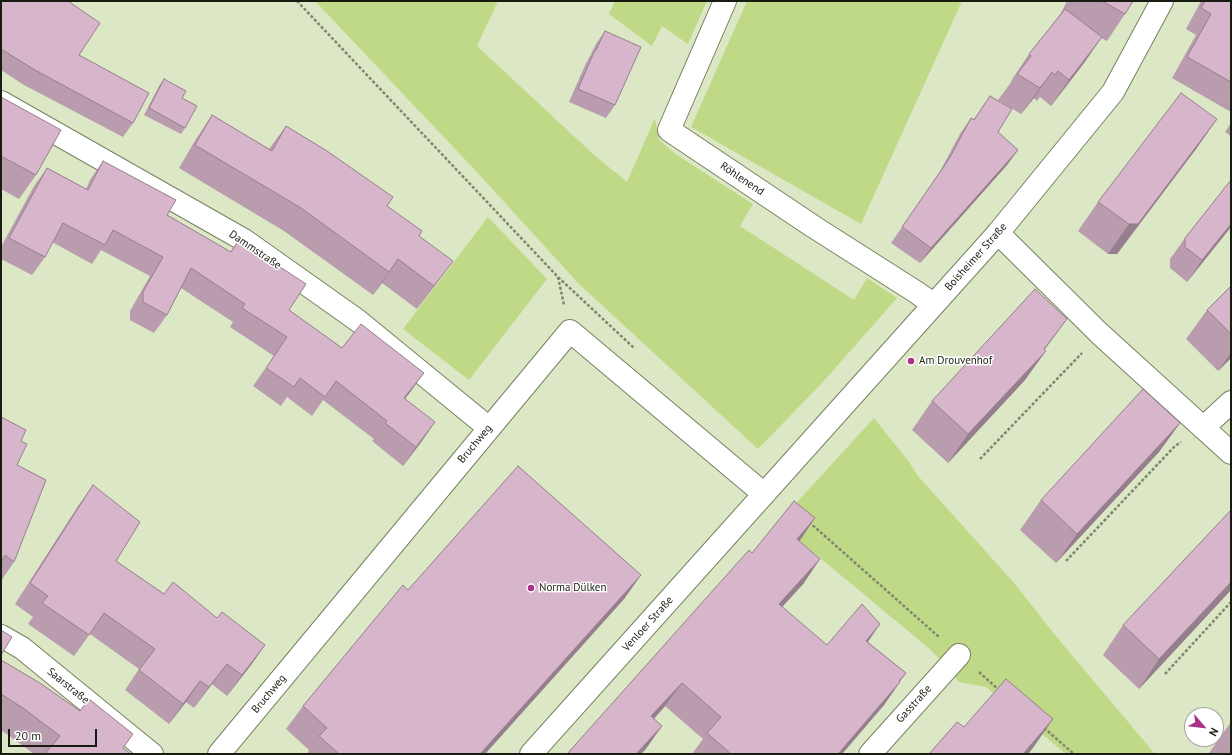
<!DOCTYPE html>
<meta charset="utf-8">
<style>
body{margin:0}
#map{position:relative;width:1232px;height:755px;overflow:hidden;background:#dce8c5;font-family:"PT Sans",sans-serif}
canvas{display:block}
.frame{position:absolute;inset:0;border:2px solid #181c10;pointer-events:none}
.north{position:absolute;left:1184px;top:707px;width:40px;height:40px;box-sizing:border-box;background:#fff;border:1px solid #a3a49f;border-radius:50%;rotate:118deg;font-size:11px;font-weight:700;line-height:16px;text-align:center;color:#181c10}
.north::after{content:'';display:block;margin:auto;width:14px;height:18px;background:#a93288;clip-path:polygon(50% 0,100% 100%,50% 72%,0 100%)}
.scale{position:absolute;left:8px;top:729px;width:89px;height:18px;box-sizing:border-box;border:2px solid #181c10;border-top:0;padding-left:5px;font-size:12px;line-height:14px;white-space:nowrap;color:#181c10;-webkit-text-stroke:3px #fff;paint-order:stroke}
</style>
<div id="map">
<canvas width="1232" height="755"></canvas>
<div class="frame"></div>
<div class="north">N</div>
<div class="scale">20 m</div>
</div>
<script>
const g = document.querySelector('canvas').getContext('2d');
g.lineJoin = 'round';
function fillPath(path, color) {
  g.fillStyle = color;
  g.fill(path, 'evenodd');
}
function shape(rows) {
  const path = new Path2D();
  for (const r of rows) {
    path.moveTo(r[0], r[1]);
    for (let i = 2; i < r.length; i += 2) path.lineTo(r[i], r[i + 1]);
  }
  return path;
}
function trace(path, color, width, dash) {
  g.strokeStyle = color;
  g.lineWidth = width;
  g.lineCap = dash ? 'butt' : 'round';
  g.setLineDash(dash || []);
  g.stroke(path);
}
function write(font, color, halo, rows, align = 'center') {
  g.font = font + ' "PT Sans",sans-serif';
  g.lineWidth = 3;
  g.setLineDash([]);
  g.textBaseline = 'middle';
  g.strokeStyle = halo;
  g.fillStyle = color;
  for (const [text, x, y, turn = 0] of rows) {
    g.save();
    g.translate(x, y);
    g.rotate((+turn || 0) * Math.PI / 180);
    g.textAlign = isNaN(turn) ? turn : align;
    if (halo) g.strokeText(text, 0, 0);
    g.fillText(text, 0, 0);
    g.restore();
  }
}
fillPath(shape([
 [315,1,498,1,477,46,594,155,627,182,655,118,659,140,677,155,753,204,740,226,854,300,867,278,897,298,823,382,758,449,579,284,475,170],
 [615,1,707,1,688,44,662,26,652,46,609,14],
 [747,1,962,1,861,224,691,127],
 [488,217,547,279,469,380,403,329],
 [874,418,909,462,918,476,1015,584,1055,635,1155,754,1066,754,986,687,959,682,932,651,778,523]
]), '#bfd986');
const minor = shape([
 [725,1,669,130,814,227,916,292,933,304],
 [1,102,244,240,357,320,489,428],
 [998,233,1100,334,1231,453],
 [1203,428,1231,402],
 [1,636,22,648,152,754],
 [219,754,570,331,764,494],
 [870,754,959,655]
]);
const secondary = shape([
 [531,754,998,233,1113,92,1162,1]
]);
trace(minor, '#768161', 24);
trace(secondary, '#768161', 24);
trace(shape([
 [297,1,558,277,634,348],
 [558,277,564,305],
 [980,459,1082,353],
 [809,522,939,637],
 [1066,561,1175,446,1181,442],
 [979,672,999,690],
 [1165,674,1231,602],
 [1044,728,1074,754]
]), '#7e866e', 2.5, [3, 2]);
trace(minor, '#fff', 22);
trace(secondary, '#fff', 22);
fillPath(shape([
 [1,1,79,55,133,123,123,137,24,85,1,70],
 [1067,1,1133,1,1125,14,1107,41,1101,38,1084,63,1051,106,1040,97,1037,101,1034,98,1021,114,998,100,1012,81,1011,81,1029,54,1060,15],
 [1201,1,1231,1,1231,112,1172,78,1196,35,1186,29],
 [605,31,615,105,606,118,569,102,586,63,589,58,596,44],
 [164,79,182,98,185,128,181,134,144,115,159,86],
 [990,96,998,132,1018,150,1007,165,920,263,891,243,938,175,960,134,971,118,974,119],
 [1,97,36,175,19,199,1,189],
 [212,115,269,149,286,126,387,206,419,236,436,284,417,309,382,283,373,295,284,231,179,168,196,139],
 [1217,119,1196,149,1117,254,1108,254,1078,231,1098,202],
 [1231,123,1231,136,1225,132],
 [103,161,167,215,230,252,239,240,289,310,342,348,411,391,405,398,422,441,403,466,372,441,374,439,323,400,312,416,287,397,281,406,253,386,274,356,230,327,233,322,181,288,167,315,154,333,130,320,130,311,150,276,101,250,92,264,52,242,45,257,32,275,1,259,1,247,34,186,47,168,86,189,90,180],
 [1231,227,1187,282,1170,268,1170,259,1185,238],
 [1231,286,1231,358,1218,371,1186,339,1207,310],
 [1045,350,1025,380,948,463,912,430,932,401],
 [1,417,21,441,17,465,14,562,1,581],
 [1180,423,1159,452,1056,563,1020,530,1041,500],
 [93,485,116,561,164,594,217,618,265,645,251,665,227,696,212,684,194,708,186,702,169,724,125,690,139,669,90,634,74,656,28,624,33,617,15,604,78,506],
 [799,541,804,583,782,607,827,645,880,624,868,642,906,673,900,681,900,682,884,705,842,754,692,754,703,739,665,706,654,719,662,726,645,750,567,754,752,553],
 [641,575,624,599,485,754,307,754,309,750,286,729,303,706,408,590],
 [1231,590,1139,689,1103,655,1123,625],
 [1,660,123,748,131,754,34,754,1,730],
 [1231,722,1231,754,1211,754,1209,753]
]), '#b99cae');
fillPath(shape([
 [1102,37,1084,63,1051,106,1069,80],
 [1052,72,1034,98,1021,114,1040,88],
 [1217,119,1196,149,1117,254,1108,254,1129,224],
 [1018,150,1007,165,920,263,931,248],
 [1231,224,1231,227,1187,282,1202,260],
 [398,259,382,283,373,295,389,272],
 [453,261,436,284,417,309,434,286],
 [1067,319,1040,356,1046,351,1025,380,948,463,968,434,1044,349],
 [1231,353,1231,358,1218,371],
 [424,373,411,391,392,416,404,398],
 [435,422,422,441,403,466,416,447],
 [1180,423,1159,452,1056,563,1077,534],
 [815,518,799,542,797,539],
 [820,559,804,583,763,628,779,604],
 [641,575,624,599,485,754,480,754],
 [1231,582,1231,590,1139,689,1159,659],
 [880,624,864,647,866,641],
 [265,645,251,665,227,696,242,675],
 [227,664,194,708,209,687],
 [906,673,896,687,900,682,884,705,842,754,838,754],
 [200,681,186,702,169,724,183,704],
 [682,683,665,706,635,740,651,716],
 [1053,719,1033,748,1028,754,1023,754],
 [662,726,645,750,641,754,636,754]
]), '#967f8d');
const building = shape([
 [1,1,68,1,100,23,79,55,149,93,133,123,35,70,1,49,1,1],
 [1102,1,1133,1,1125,14,1102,1],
 [1205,1,1231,1,1231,82,1187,57,1211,14,1201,8,1205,1],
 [1065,9,1102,37,1069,80,1058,71,1055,75,1052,72,1040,88,1017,74,1031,56,1029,54,1065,9],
 [605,31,641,47,615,105,578,89,595,50,596,50,605,31],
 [164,79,186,91,182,98,197,106,185,128,149,108,164,79],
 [1181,93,1217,119,1138,224,1129,224,1098,202,1181,93],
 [990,96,1012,109,998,132,1018,150,931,248,902,227,949,159,971,118,974,120,990,96],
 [1,97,61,130,36,175,1,156,1,97],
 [212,115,272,151,286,126,327,151,393,197,387,206,422,231,419,236,453,261,434,286,398,259,389,272,301,208,195,145,212,115],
 [103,161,176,200,167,215,231,252,239,240,306,284,289,310,342,348,361,324,424,373,404,398,435,422,416,447,385,423,387,421,336,381,325,397,300,378,294,387,266,368,287,337,242,308,245,304,191,268,167,315,143,302,143,292,163,257,113,230,105,245,63,223,45,257,9,238,47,168,88,190,103,161],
 [1231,180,1231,224,1202,260,1185,247,1185,238,1231,180],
 [1231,286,1231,334,1207,310,1231,286],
 [1035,289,1067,319,1044,349,1046,351,968,434,932,401,1035,289],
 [1143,389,1180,423,1077,534,1041,500,1143,389],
 [1,417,26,430,21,441,27,444,17,465,46,480,14,562,5,555,1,563,1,417],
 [518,466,641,575,480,754,339,754,319,736,327,728,303,706,403,585,408,590,518,466],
 [93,485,140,522,116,561,164,594,173,582,217,618,222,612,265,645,242,675,227,664,209,687,200,681,183,704,139,670,155,649,104,613,89,635,42,603,48,596,30,583,93,485],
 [794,501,815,518,797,539,820,559,779,604,827,645,862,604,880,624,866,641,906,673,899,681,900,682,838,754,731,754,707,733,721,717,682,683,651,716,662,726,636,754,567,754,749,550,752,553,794,501],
 [1231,510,1231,582,1159,659,1123,625,1231,510],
 [1,630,12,637,1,655,1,630],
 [1,660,40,683,80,711,89,699,133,734,123,748,131,754,45,754,60,736,23,708,1,694,1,660],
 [1006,679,1053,719,1023,754,929,754,957,722,964,727,1006,679]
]);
fillPath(building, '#d7b5ca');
trace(building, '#967f8d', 1);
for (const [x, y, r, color] of [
 [911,361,4,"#a93288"],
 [531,588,4,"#a93288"]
]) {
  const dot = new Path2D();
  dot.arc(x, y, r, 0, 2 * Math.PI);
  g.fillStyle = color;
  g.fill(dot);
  trace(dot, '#fff', 1.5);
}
write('11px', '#181c10', '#fff', [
 ["Röhlenend",742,179,34],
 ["Dammstraße",255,250,34],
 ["Boisheimer Straße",976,257,-48],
 ["Bruchweg",475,444,-50],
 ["Venloer Straße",648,624,-48],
 ["Saarstraße",68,686,39],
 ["Bruchweg",269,694,-50],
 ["Gasstraße",914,704,-48]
]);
write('11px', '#181c10', '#fff', [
 ["Am Drouvenhof",919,361],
 ["Norma Dülken",539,588]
], 'left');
</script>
